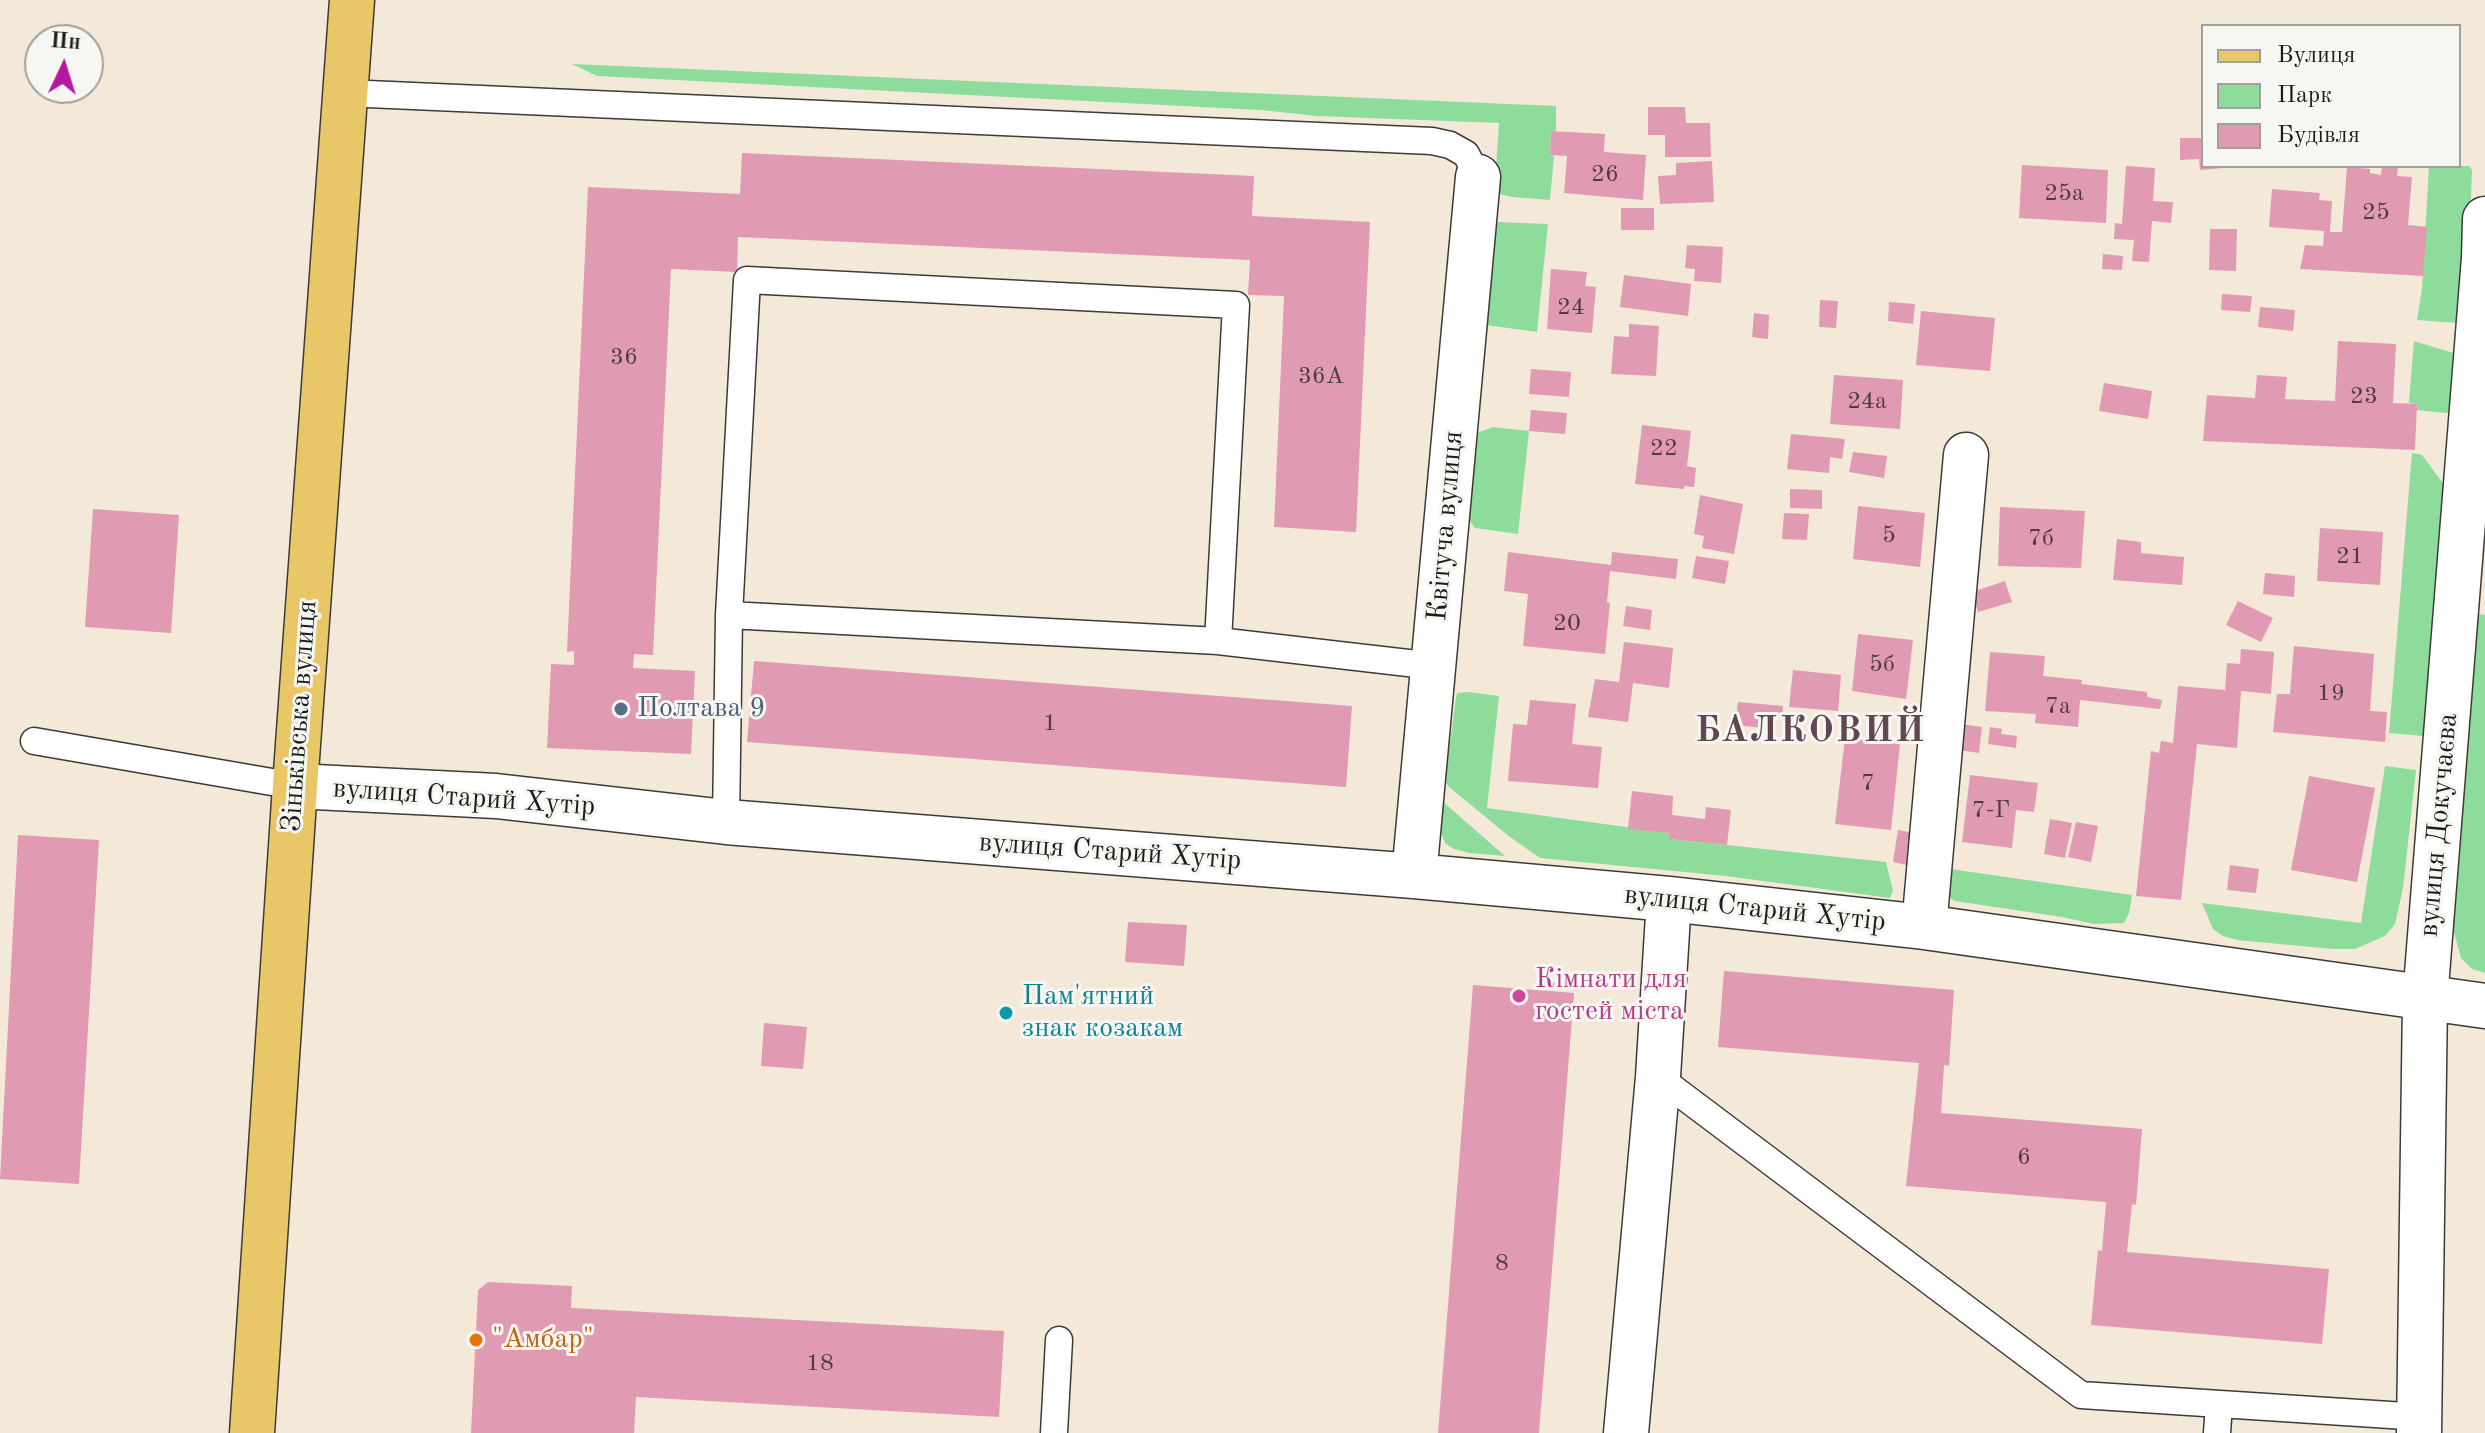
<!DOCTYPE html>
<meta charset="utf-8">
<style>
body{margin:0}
#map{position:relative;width:2485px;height:1433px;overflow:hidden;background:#f4e9d9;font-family:"Old Standard TT",serif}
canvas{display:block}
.legend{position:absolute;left:2201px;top:24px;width:260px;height:144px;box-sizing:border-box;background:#f6f6f2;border:2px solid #9f9f9c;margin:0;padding:10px 14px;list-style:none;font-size:24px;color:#1c1c1c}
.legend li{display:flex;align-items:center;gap:16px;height:40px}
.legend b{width:40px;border:2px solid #9f9f9c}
.north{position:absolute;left:24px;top:24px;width:80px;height:80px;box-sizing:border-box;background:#f6f6f2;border:2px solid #9f9f9c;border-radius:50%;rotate:4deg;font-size:22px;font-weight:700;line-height:32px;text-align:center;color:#1c1c1c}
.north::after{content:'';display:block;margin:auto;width:28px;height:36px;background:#b5179e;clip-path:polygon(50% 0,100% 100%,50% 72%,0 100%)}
</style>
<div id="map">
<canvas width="2485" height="1433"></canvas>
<ul class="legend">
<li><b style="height:10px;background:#e9c769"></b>Вулиця</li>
<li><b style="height:22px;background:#8ddc9b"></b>Парк</li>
<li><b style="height:22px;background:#e09ab1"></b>Будівля</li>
</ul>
<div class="north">Пн</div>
</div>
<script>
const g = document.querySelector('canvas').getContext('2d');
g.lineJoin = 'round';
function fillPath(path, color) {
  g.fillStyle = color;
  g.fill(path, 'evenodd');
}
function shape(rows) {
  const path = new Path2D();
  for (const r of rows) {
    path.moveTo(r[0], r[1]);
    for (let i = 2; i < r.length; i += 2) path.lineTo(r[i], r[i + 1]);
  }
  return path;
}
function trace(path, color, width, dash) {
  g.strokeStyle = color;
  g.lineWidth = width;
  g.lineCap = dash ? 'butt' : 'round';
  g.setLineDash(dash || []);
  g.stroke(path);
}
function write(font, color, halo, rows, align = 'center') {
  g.font = font + ' "Old Standard TT",serif';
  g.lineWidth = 6;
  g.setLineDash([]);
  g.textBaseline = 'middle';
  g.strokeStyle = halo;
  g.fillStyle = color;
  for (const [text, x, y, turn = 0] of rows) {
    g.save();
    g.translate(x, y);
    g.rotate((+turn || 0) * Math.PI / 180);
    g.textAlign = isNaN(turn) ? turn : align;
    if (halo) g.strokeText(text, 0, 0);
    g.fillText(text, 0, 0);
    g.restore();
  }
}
fillPath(shape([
 [572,64,1556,106,1556,131,1551,131,1550,155,1554,156,1550,200,1513,197,1502,195,1497,191,1495,183,1499,123,1317,116,1261,110,597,76],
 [2429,166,2469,166,2472,170,2469,249,2458,323,2417,320,2422,289],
 [1497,222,1548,224,1537,332,1486,325,1492,225],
 [2414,341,2460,355,2457,410,2448,413,2416,410,2417,404,2409,403],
 [1493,427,1529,431,1518,534,1475,528,1466,516,1474,434],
 [2412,453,2422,455,2448,490,2426,736,2423,736,2389,733],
 [2470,613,2485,615,2485,973,2472,969,2461,958,2452,925],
 [1468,692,1499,696,1487,808,1670,833,1670,839,1886,862,1893,891,1890,898,1726,876,1540,858,1510,837,1449,787,1445,781,1456,698,1457,693],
 [2385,766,2416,770,2403,888,2395,924,2385,936,2355,949,2333,949,2237,940,2223,936,2213,929,2202,903,2361,923],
 [1442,801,1505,856,1469,853,1454,849,1445,843,1441,833],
 [1950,869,2132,895,2129,913,2124,923,2094,924,2062,917,1955,901,1945,895]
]), '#8ddc9b');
fillPath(shape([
 [1648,107,1685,107,1686,123,1710,123,1711,157,1665,157,1665,135,1648,135],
 [1551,131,1605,134,1604,152,1646,155,1643,200,1564,193,1567,156,1550,155],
 [2180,138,2203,138,2203,166,2223,166,2223,168,2200,170,2199,159,2180,160],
 [742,153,1254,176,1252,216,1370,222,1356,532,1274,527,1284,296,1248,295,1250,260,738,237,737,272,671,269,653,655,634,654,633,668,695,671,691,754,547,748,551,664,574,665,574,651,567,652,588,187,740,194],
 [1712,161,1714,202,1660,204,1658,176,1676,175,1676,163],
 [2022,165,2108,170,2106,223,2019,218],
 [2126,166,2155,168,2153,201,2173,202,2171,223,2152,221,2149,262,2132,261,2134,240,2114,239,2115,223,2122,224],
 [2382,166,2398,166,2397,176,2412,177,2408,225,2427,227,2423,276,2300,269,2305,245,2323,246,2324,231,2269,227,2272,189,2320,193,2319,200,2332,201,2330,232,2342,232,2347,167,2370,169,2370,173,2381,175],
 [1621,208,1654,208,1654,230,1621,230],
 [2210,229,2237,229,2236,271,2209,270],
 [1687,245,1723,247,1721,283,1694,281,1695,269,1685,268],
 [2103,254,2123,256,2122,270,2102,269],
 [1551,269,1587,272,1585,286,1596,287,1592,333,1547,329],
 [1624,275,1691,284,1688,316,1620,307],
 [2222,294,2252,296,2250,312,2221,310],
 [1820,300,1838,301,1836,328,1819,327],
 [1889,302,1915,304,1913,324,1888,321],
 [2260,307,2295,310,2293,331,2258,327],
 [1921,311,1995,318,1990,371,1916,365],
 [1754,313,1769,315,1768,339,1752,337],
 [1629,324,1659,326,1656,376,1611,374,1614,336,1629,337],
 [2338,341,2396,344,2393,403,2417,404,2415,450,2203,441,2207,395,2255,398,2257,375,2287,377,2285,399,2335,401],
 [1531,369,1571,372,1569,397,1529,394],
 [1834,375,1903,380,1900,429,1830,424],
 [2104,383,2152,391,2148,419,2099,411],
 [1531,410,1567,413,1565,434,1529,431],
 [1642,425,1691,431,1687,466,1696,468,1694,487,1684,486,1684,489,1635,484],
 [1791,434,1845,439,1842,459,1830,457,1829,473,1787,469],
 [1853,452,1887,456,1884,478,1849,472],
 [1790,489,1822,490,1822,509,1790,508],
 [1700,495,1743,504,1734,554,1702,548,1704,536,1694,534],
 [1858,506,1925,513,1920,567,1853,559],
 [2000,507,2085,511,2081,568,1998,566],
 [93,509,179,515,171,633,85,627],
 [1784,513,1809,514,1807,540,1782,539],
 [2320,528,2383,532,2380,585,2317,581],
 [2117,539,2141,542,2141,553,2184,557,2182,585,2113,580],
 [1508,552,1611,565,1612,552,1678,559,1676,579,1610,571,1607,602,1610,603,1605,654,1523,646,1528,594,1504,591],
 [1696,556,1729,561,1725,584,1692,578],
 [2265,573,2295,576,2294,597,2263,594],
 [2005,581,2012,602,1978,612,1972,592],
 [2238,601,2273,618,2261,642,2226,625],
 [1626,606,1652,610,1650,630,1623,626],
 [1858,634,1913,640,1906,699,1852,691],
 [1624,642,1673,648,1669,688,1633,683,1628,722,1588,717,1595,679,1619,682],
 [2294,646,2374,654,2370,711,2387,712,2385,742,2273,732,2277,694,2290,694],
 [2241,649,2274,652,2271,694,2241,691,2237,748,2197,744,2181,900,2136,896,2151,751,2159,753,2161,741,2173,743,2178,686,2225,690,2227,663,2240,664],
 [1990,652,2045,656,2043,676,2082,680,2081,684,2147,692,2147,697,2162,700,2160,709,2080,700,2078,727,2035,723,2036,714,1985,711],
 [754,661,1352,706,1346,787,747,742],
 [1793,670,1841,675,1838,711,1789,707],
 [1530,700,1576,704,1572,744,1602,747,1598,788,1508,781,1513,724,1527,725],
 [1738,702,1783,706,1782,718,1772,718,1772,729,1735,725],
 [1961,724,1982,727,1979,753,1959,750],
 [1990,727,2002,729,2001,734,2017,736,2016,748,1988,744],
 [1845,738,1900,744,1891,830,1835,824],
 [1970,775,2038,783,2034,812,2016,810,2012,848,1962,842],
 [2309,776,2375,788,2357,882,2291,870],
 [1632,791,1673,796,1672,815,1705,819,1706,807,1731,810,1727,845,1669,839,1670,833,1628,829],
 [2050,819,2072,823,2065,858,2044,854],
 [2076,822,2098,826,2091,862,2068,857],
 [1898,830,1914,833,1910,866,1893,862],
 [18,835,99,840,79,1184,0,1179],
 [2230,865,2259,869,2256,893,2227,890],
 [1128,922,1187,925,1184,966,1125,962],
 [1724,971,1954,990,1949,1066,1944,1065,1941,1113,2142,1129,2136,1205,2132,1204,2127,1252,2329,1269,2322,1344,2091,1325,2098,1250,2102,1251,2106,1202,1906,1186,1919,1063,1718,1047],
 [1473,985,1574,993,1539,1433,1438,1433],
 [764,1023,807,1027,803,1069,761,1066],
 [488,1282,572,1286,571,1308,1004,1331,999,1417,636,1397,634,1433,471,1433,478,1290]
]), '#e09ab1');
const lane = shape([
 [345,93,1432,141,1450,145,1466,154,1478,177],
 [729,615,1218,641,1434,666],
 [34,741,295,786],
 [726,822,729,615,747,280,1236,305,1218,641],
 [1658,1077,2081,1395,2421,1417],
 [1054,1433,1059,1340],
 [2217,1433,2219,1404]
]);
const street = shape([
 [295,786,496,796,726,822,1414,876,1669,899,1924,927,2485,1006],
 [1414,876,1478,177],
 [1924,927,1966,455],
 [1626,1433,1658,1077,1669,899],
 [2419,1433,2425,999,2484,258,2485,219]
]);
const primary = shape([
 [252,1433,295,786,352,0]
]);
trace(lane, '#3c3b38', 29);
trace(street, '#3c3b38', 47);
trace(primary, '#3c3b38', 47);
trace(lane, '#fff', 26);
trace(street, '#fff', 44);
trace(primary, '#e9c769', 44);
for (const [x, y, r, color] of [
 [621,709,8,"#5c6f8a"],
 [1519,996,8,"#d1479c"],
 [1006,1013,8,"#0f9aa8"],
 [476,1340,8,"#e8710a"]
]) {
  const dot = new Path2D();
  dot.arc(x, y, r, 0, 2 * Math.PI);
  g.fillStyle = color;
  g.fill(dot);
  trace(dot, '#f6f6f2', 3);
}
write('24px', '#4d3c41', null, [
 ["26",1605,175],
 ["25а",2064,194],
 ["25",2376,213],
 ["24",1571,308],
 ["36",624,358],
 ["36А",1321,377],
 ["23",2364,397],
 ["24а",1867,402],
 ["22",1664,449],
 ["5",1889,536],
 ["7б",2041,539],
 ["21",2350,557],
 ["20",1567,624],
 ["5б",1882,665],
 ["19",2331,694],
 ["7а",2058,707],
 ["1",1050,724],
 ["7",1868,784],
 ["7-Г",1991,811],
 ["6",2024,1158],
 ["8",1502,1264],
 ["18",820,1364]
]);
write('28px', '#1c1c1c', '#f6f6f2', [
 ["Квітуча вулиця",1446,526,-85],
 ["Зіньківська вулиця",300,716,-86],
 ["вулиця Старий Хутір",464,798,4],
 ["вулиця Докучаєва",2439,825,-85],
 ["вулиця Старий Хутір",1110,852,4],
 ["вулиця Старий Хутір",1755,909,6]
]);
write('28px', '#4e5e75', '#f6f6f2', [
 ["Полтава 9",637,709]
], 'left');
write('28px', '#b23c85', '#f6f6f2', [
 ["Кімнати для",1535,980],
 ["гостей міста",1535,1012]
], 'left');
write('28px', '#0d838f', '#f6f6f2', [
 ["Пам'ятний",1022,997],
 ["знак козакам",1022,1029]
], 'left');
write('28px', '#c56008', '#f6f6f2', [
 ["\"Амбар\"",492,1340]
], 'left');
g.letterSpacing = '2px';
write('bold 36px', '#614850', '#f6f6f2', [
 ["БАЛКОВИЙ",1811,732]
]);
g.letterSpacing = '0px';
</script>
